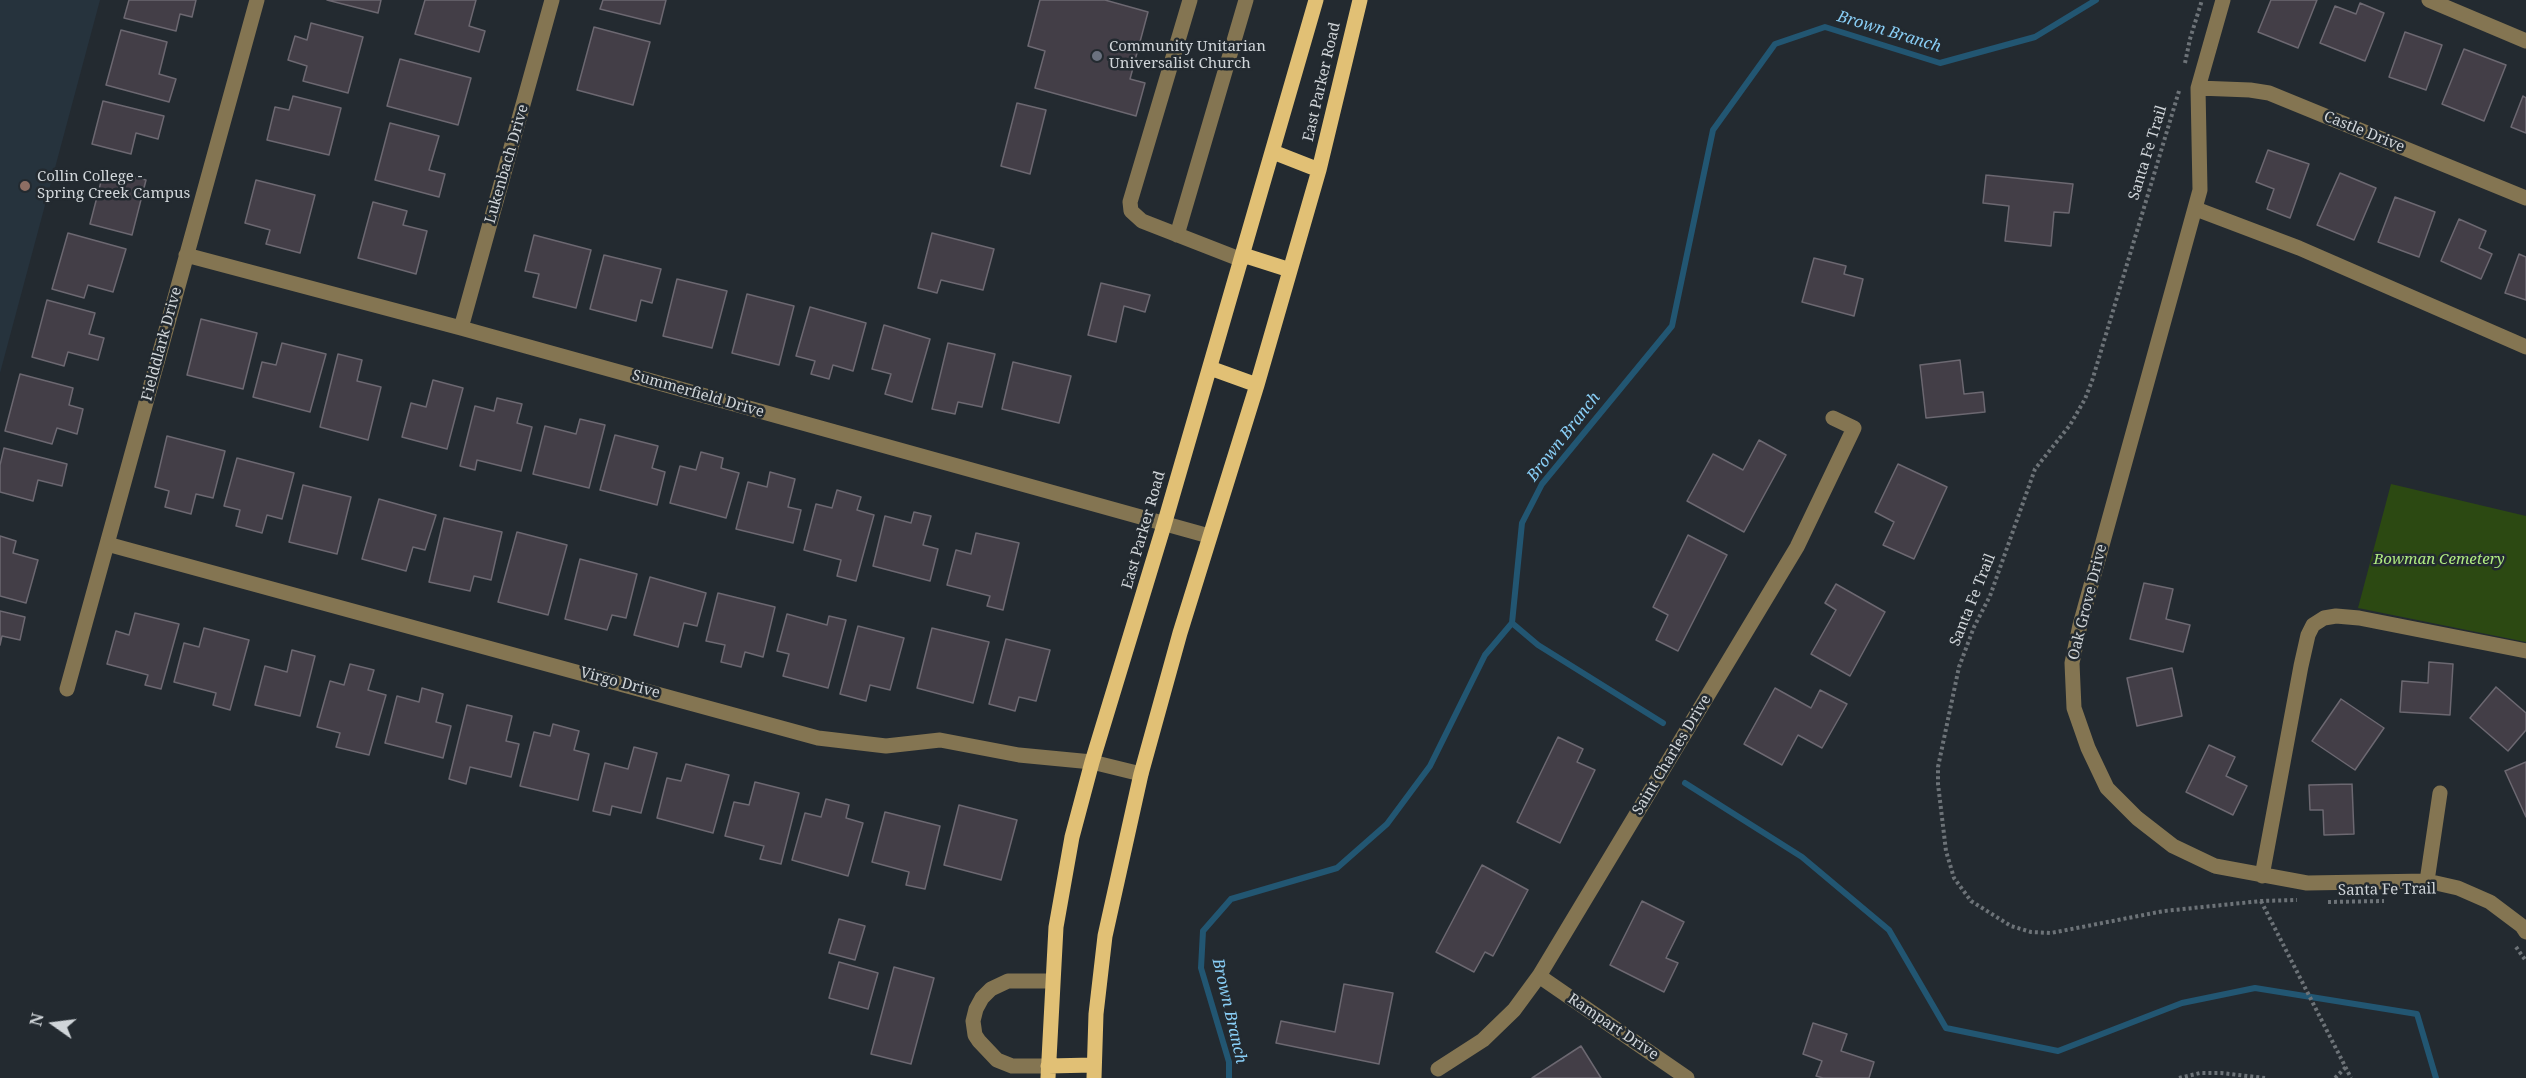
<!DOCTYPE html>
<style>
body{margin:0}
#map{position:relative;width:2526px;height:1078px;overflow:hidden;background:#232a30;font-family:"Noto Serif",serif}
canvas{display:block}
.north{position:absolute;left:24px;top:994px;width:60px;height:60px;-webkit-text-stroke:4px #232a30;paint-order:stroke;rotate:284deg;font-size:16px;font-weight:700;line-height:24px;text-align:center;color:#d0d5d9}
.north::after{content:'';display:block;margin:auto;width:21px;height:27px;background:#d0d5d9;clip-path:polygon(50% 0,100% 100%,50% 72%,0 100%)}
</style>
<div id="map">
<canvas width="2526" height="1078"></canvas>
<div class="north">N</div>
</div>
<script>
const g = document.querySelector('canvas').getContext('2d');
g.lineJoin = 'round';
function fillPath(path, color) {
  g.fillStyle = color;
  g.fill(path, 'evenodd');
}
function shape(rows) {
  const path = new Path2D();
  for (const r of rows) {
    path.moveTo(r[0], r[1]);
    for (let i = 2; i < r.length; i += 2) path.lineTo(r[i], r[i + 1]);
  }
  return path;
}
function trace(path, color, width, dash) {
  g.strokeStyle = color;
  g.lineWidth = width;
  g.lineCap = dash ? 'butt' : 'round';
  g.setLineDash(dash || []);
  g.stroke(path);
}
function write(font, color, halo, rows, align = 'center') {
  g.font = font + ' "Noto Serif",serif';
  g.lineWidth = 5;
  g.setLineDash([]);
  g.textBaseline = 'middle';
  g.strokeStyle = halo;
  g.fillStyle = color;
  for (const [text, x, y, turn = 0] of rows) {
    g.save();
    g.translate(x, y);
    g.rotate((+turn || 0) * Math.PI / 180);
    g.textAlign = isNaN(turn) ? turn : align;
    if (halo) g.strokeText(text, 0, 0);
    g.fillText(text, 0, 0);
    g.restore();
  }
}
fillPath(shape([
 [0,0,100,0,0,373]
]), '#26333d');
fillPath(shape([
 [2391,484,2526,516,2526,642,2358,608]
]), '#2c4912');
trace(shape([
 [1512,623,1538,645,1663,723],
 [1685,783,1802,857,1889,930,1946,1028,2058,1051,2182,1003,2255,988,2417,1014,2436,1078],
 [1229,1078,1229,1062,1201,968,1203,931,1231,899,1337,868,1387,824,1430,766,1485,655,1512,623,1522,523,1542,484,1672,326,1713,130,1775,44,1825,27,1940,63,2035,37,2096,0]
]), '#225672', 6);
const building = shape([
 [129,0,196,0,192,17,180,14,176,31,124,18,129,0],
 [327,0,381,0,378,13,327,0],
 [425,0,476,0,469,26,485,31,479,52,415,34,425,0],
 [603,0,666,0,660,24,600,9,603,0],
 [1040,0,1105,0,1148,12,1130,79,1145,83,1136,116,1035,88,1045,51,1028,46,1040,0],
 [2271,0,2317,0,2298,48,2258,32,2271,0],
 [2360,3,2384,13,2365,61,2320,43,2335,6,2356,14,2360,3],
 [311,23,363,37,348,93,303,81,307,66,288,60,295,36,307,40,311,23],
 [594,27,650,42,633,105,577,90,594,27],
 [121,30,167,42,159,74,176,79,169,102,106,85,121,30],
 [2405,32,2442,45,2426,90,2389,77,2405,32],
 [2464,49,2506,65,2484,121,2442,104,2464,49],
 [400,59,471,78,458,125,387,106,400,59],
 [293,96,341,108,329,155,267,140,275,107,289,110,293,96],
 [2523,96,2526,98,2526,133,2511,127,2523,96],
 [103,101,164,116,158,139,136,133,131,154,92,144,103,101],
 [1017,103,1046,110,1030,174,1001,166,1017,103],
 [390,123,439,136,429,170,445,174,439,197,375,180,390,123],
 [2268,150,2309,164,2290,218,2267,209,2274,189,2256,182,2268,150],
 [104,170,146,180,132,235,90,224,104,170],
 [2340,173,2376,188,2354,240,2317,225,2340,173],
 [1986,175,2073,184,2069,213,2054,212,2051,246,2005,241,2009,206,1983,203,1986,175],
 [256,180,315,195,300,253,266,244,270,230,245,223,256,180],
 [2395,197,2435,212,2419,257,2378,242,2395,197],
 [373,202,407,211,403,225,427,231,416,274,358,258,373,202],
 [2459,219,2486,231,2479,248,2492,254,2481,279,2441,261,2459,219],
 [68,233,126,249,113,292,88,285,84,298,52,289,68,233],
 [932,233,994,249,983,290,941,280,937,293,918,288,932,233],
 [534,235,591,250,576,308,533,297,539,274,525,271,534,235],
 [2519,254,2526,257,2526,300,2505,293,2519,254],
 [604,255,661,269,652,303,641,300,636,321,590,309,604,255],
 [1814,258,1846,266,1844,274,1863,279,1854,316,1802,302,1814,258],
 [677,279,727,291,712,348,663,336,677,279],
 [1101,283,1150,295,1145,312,1124,306,1116,342,1088,335,1101,283],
 [747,294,794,306,779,365,732,353,747,294],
 [47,300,95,313,89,334,104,338,98,360,68,352,64,366,32,357,47,300],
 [810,307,866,323,853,371,833,365,829,379,811,374,815,361,796,356,810,307],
 [201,319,257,333,243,389,187,375,201,319],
 [884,325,930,339,912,402,885,394,891,374,872,369,884,325],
 [282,343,326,354,310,412,253,397,262,362,276,365,282,343],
 [948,343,995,354,982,407,958,402,955,414,932,409,948,343],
 [338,354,362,360,357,381,381,387,368,440,320,427,338,354],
 [1960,360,1964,394,1983,392,1985,412,1926,418,1920,365,1960,360],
 [1013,362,1071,376,1059,423,1002,409,1013,362],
 [20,374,73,388,69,405,83,409,77,434,57,428,52,444,5,431,20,374],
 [433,380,463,388,447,449,402,437,411,403,426,407,433,380],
 [497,398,522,404,517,423,532,427,521,471,477,460,475,470,460,466,475,406,494,411,497,398],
 [580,419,605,425,589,488,533,474,545,426,576,434,580,419],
 [615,435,658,446,652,468,665,472,657,505,600,490,615,435],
 [167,436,225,451,213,498,196,494,191,514,165,507,169,491,155,487,167,436],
 [1759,440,1786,455,1744,532,1687,501,1713,454,1743,470,1759,440],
 [4,448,67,464,62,486,38,480,33,501,0,492,0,465,4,448],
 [701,452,723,458,721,468,739,473,726,518,670,503,680,466,696,470,701,452],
 [237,458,294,473,282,519,267,515,262,533,236,526,240,510,224,506,237,458],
 [1898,464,1947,487,1914,559,1883,545,1894,522,1875,512,1898,464],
 [770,472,795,479,788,507,801,510,793,543,736,529,748,482,767,487,770,472],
 [303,485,351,497,337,554,289,542,303,485],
 [837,490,861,497,857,510,874,515,856,581,837,576,841,560,804,550,816,504,832,508,837,490],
 [379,499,436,515,425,550,413,547,406,571,362,559,379,499],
 [914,512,931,516,923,545,938,549,930,581,873,566,885,516,911,523,914,512],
 [444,518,502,532,491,580,474,576,470,591,429,582,444,518],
 [517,532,567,545,548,615,498,602,517,532],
 [976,533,1019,543,1003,610,987,606,990,596,947,585,956,550,971,554,976,533],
 [1688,535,1727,555,1678,651,1656,640,1668,615,1653,607,1688,535],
 [0,536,16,541,13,553,38,560,26,603,0,596,0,536],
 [580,559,637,574,626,618,612,615,607,630,565,619,580,559],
 [650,577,706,593,697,626,684,623,678,647,634,635,650,577],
 [2144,583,2173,589,2166,619,2190,625,2183,652,2130,639,2144,583],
 [1836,584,1885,612,1850,676,1811,654,1836,610,1825,603,1836,584],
 [718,593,775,607,763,657,745,652,741,667,721,662,725,645,706,641,718,593],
 [0,611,25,617,20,640,2,636,0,645,0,611],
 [135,613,179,624,161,689,145,685,148,675,107,664,116,631,129,635,135,613],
 [787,614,827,625,829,616,846,620,828,688,783,676,789,654,777,651,787,614],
 [858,626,904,638,890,690,870,685,866,701,840,694,858,626],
 [204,628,249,640,230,710,213,705,216,693,174,682,184,643,199,647,204,628],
 [932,628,989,642,973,703,917,688,932,628],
 [1006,639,1050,650,1036,701,1019,697,1015,711,989,704,1006,639],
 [292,650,315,656,300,716,255,705,265,666,287,672,292,650],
 [2429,662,2453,664,2450,715,2400,712,2402,681,2428,683,2429,662],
 [350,664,374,670,368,690,386,695,369,755,336,747,340,733,317,727,330,681,344,685,350,664],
 [2172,668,2182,716,2137,726,2127,678,2172,668],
 [2496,687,2526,713,2526,730,2508,751,2470,718,2496,687],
 [422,688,443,694,436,722,451,726,443,758,385,743,397,696,419,702,422,688],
 [1775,688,1811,708,1820,690,1847,704,1822,748,1798,735,1782,765,1744,744,1775,688],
 [2341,699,2384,728,2355,770,2312,741,2341,699],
 [467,705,512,716,506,741,519,744,511,777,470,767,466,784,449,779,467,705],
 [553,724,579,731,574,750,589,754,578,800,520,786,534,732,550,736,553,724],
 [1558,737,1583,749,1577,762,1595,770,1560,843,1517,822,1558,737],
 [2209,745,2235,757,2226,776,2247,786,2233,815,2186,792,2209,745],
 [634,747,657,753,641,813,612,806,610,815,593,811,605,763,628,769,634,747],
 [2526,762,2526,817,2505,771,2526,762],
 [686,764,729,775,713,833,657,818,667,778,681,781,686,764],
 [755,782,799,793,781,864,760,859,764,846,725,836,734,802,749,805,755,782],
 [2352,784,2354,834,2324,835,2323,810,2310,810,2309,785,2352,784],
 [826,799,849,805,846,818,863,823,848,876,792,860,805,813,821,817,826,799],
 [959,805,1017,820,1001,880,944,865,959,805],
 [885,812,940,826,925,889,906,885,909,872,872,862,885,812],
 [1482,865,1528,890,1493,956,1485,952,1474,972,1436,952,1482,865],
 [1642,901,1684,922,1666,958,1678,963,1664,992,1610,965,1642,901],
 [839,919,865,926,855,960,829,953,839,919],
 [839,962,878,973,868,1009,829,998,839,962],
 [894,967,934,978,911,1064,871,1054,894,967],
 [1344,984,1393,993,1379,1064,1276,1043,1281,1021,1335,1032,1344,984],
 [1813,1023,1847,1034,1841,1051,1874,1062,1869,1078,1823,1078,1816,1076,1822,1061,1803,1054,1813,1023],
 [1581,1046,1601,1078,1532,1078,1581,1046]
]);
fillPath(building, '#433e47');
trace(building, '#6c6871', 1.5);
trace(shape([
 [2185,63,2190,39,2202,0],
 [2179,91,2092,381,2085,399,2070,425,2035,469,1990,596,1974,627,1959,667,1938,767,1938,784,1946,851,1954,878,1971,901,2011,926,2031,932,2051,933,2164,911,2261,901,2297,900],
 [2261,901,2351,1078],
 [2328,902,2384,901],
 [2516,947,2526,961],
 [2179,1078,2200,1073,2221,1073,2265,1078],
 [2335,1078,2346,1067]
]), '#6d7378', 4, [3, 3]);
trace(shape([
 [1190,0,1130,202,1131,211,1142,221,1242,260],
 [2223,0,2198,88,2200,190,2080,625,2072,663,2074,708,2088,748,2107,788,2137,818,2173,846,2215,866,2307,883,2427,881,2458,888,2490,902,2522,926,2526,932],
 [2429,0,2526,41],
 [2198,88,2250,90,2269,93,2526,198],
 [2196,209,2299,248,2526,347],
 [1177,235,1246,0],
 [186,255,461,328,1209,536],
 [461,328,552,0],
 [107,544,818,738,886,746,940,740,1019,755,1092,762,1141,774],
 [67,689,257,0],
 [2262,876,2301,666,2308,635,2313,625,2324,618,2336,616,2359,618,2526,651],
 [2427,881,2440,793],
 [1539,976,1687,1078],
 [1048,1066,1012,1066,997,1060,979,1041,975,1035,973,1021,976,1009,982,998,991,989,1008,981,1052,981],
 [1438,1069,1483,1040,1514,1010,1539,976,1797,547,1854,428,1833,418]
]), '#847552', 15);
trace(shape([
 [1273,152,1319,170],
 [1243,255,1290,270],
 [1210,368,1257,385],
 [1048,1066,1093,1065],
 [1048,1078,1056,927,1072,837,1092,762,1164,525,1316,0],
 [1094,1078,1096,1014,1105,936,1141,774,1180,633,1257,385,1319,170,1360,0]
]), '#e1c075', 15);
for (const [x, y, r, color] of [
 [1097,56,6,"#6b7280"],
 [25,186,6,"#8d6e63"]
]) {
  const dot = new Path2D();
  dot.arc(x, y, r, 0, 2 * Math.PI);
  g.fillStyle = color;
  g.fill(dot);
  trace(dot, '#232a30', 2);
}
write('15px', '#d0d5d9', '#232a30', [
 ["Community Unitarian",1109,47],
 ["Universalist Church",1109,64],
 ["Collin College -",37,177],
 ["Spring Creek Campus",37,194]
], 'left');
write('15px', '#d0d5d9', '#232a30', [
 ["East Parker Road",1322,82,-77],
 ["Castle Drive",2364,132,22],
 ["Santa Fe Trail",2148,153,-73],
 ["Lukenbach Drive",507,164,-74],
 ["Fielddlark Drive",162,344,-75],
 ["Summerfield Drive",698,394,16],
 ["East Parker Road",1144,530,-74],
 ["Santa Fe Trail",1973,600,-68],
 ["Oak Grove Drive",2088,602,-76],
 ["Virgo Drive",620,683,15],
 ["Saint Charles Drive",1672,755,-59],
 ["Santa Fe Trail",2387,890,-1],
 ["Rampart Drive",1613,1027,34]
]);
write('italic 15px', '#b0ec82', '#232a30', [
 ["Bowman Cemetery",2439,560]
]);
write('italic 16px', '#89cef6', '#232a30', [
 ["Brown Branch",1889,32,17],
 ["Brown Branch",1564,437,-52],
 ["Brown Branch",1229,1011,77]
]);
</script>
